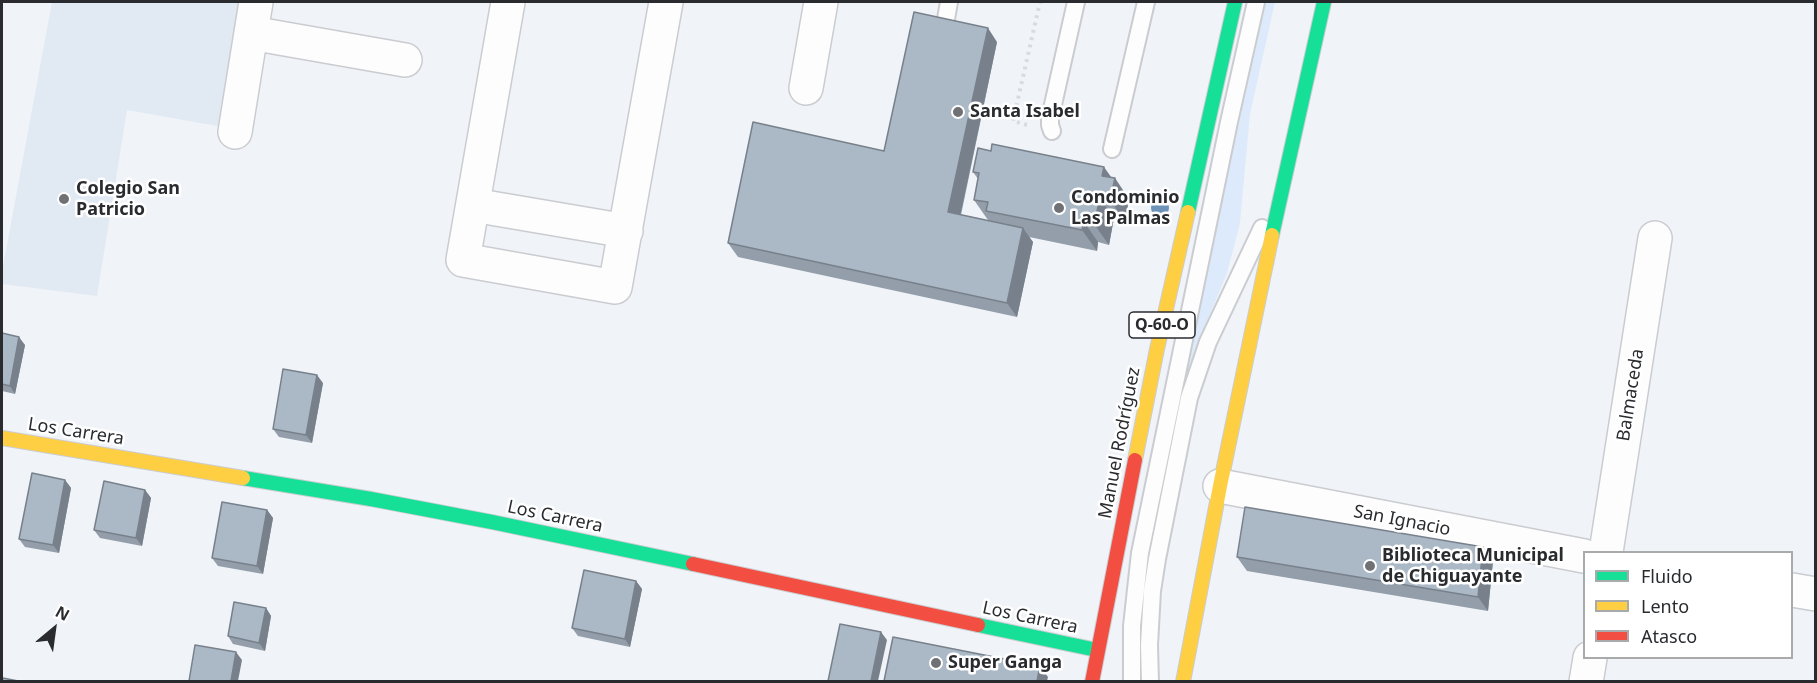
<!DOCTYPE html>
<meta charset="utf-8">
<style>
body{margin:0}
#map{position:relative;width:1817px;height:683px;overflow:hidden;background:#f0f4f8;font-family:"Noto Sans",sans-serif}
canvas{display:block}
.frame{position:absolute;inset:0;border:3px solid #292b2f;pointer-events:none}
.legend{position:absolute;left:1583px;top:551px;width:210px;height:108px;box-sizing:border-box;background:#fff;border:2px solid #a9aaac;margin:0;padding:8px 10px;list-style:none;font-size:18px;color:#292b2f}
.legend li{display:flex;align-items:center;gap:12px;height:30px}
.legend b{width:30px;border:2px solid #a9aaac}
.north{position:absolute;left:24px;top:599px;width:60px;height:60px;-webkit-text-stroke:4px #fff;paint-order:stroke;rotate:29deg;font-size:16px;font-weight:700;line-height:24px;text-align:center;color:#292b2f}
.north::after{content:'';display:block;margin:auto;width:21px;height:27px;background:#292b2f;clip-path:polygon(50% 0,100% 100%,50% 72%,0 100%)}
</style>
<div id="map">
<canvas width="1817" height="683"></canvas>
<div class="frame"></div>
<ul class="legend">
<li><b style="height:8px;background:#16e098"></b>Fluido</li>
<li><b style="height:8px;background:#ffcf43"></b>Lento</li>
<li><b style="height:8px;background:#f24e42"></b>Atasco</li>
</ul>
<div class="north">N</div>
</div>
<script>
const g = document.querySelector('canvas').getContext('2d');
g.lineJoin = 'round';
function fillPath(path, color) {
  g.fillStyle = color;
  g.fill(path, 'evenodd');
}
function shape(rows) {
  const path = new Path2D();
  for (const r of rows) {
    path.moveTo(r[0], r[1]);
    for (let i = 2; i < r.length; i += 2) path.lineTo(r[i], r[i + 1]);
  }
  return path;
}
function trace(path, color, width, dash) {
  g.strokeStyle = color;
  g.lineWidth = width;
  g.lineCap = dash ? 'butt' : 'round';
  g.setLineDash(dash || []);
  g.stroke(path);
}
function write(font, color, halo, rows, align = 'center') {
  g.font = font + ' "Noto Sans",sans-serif';
  g.lineWidth = 5;
  g.setLineDash([]);
  g.textBaseline = 'middle';
  g.strokeStyle = halo;
  g.fillStyle = color;
  for (const [text, x, y, turn = 0] of rows) {
    g.save();
    g.translate(x, y);
    g.rotate((+turn || 0) * Math.PI / 180);
    g.textAlign = isNaN(turn) ? turn : align;
    if (halo) g.strokeText(text, 0, 0);
    g.fillText(text, 0, 0);
    g.restore();
  }
}
fillPath(shape([
 [52,2,244,2,223,127,127,110,97,296,2,284,2,272]
]), '#e1e9f3');
fillPath(shape([
 [1266,2,1275,2,1250,114,1240,223,1227,273,1194,353,1179,403,1184,370]
]), '#dceafb');
const lane = shape([
 [944,30,949,2],
 [1052,131,1050,125,1050,118,1076,2],
 [1112,149,1146,2],
 [1132,682,1132,626,1140,553,1229,122,1256,2],
 [1150,682,1149,645,1152,591,1157,559,1189,398,1208,342,1262,228]
]);
const street = shape([
 [508,2,463,260,615,287,666,2],
 [251,33,405,60],
 [806,88,821,2],
 [235,132,256,2],
 [473,205,626,231],
 [1220,486,1584,556],
 [1606,552,1655,238],
 [1792,590,1816,594],
 [1586,682,1590,658]
]);
const fast = shape([
 [1188,212,1235,2],
 [1272,235,1324,2],
 [243,478,371,499,492,522,693,564],
 [978,625,1097,650]
]);
const slow = shape([
 [2,438,243,478],
 [1135,460,1157,349,1188,212],
 [1183,682,1220,486,1272,235]
]);
const jam = shape([
 [693,564,978,625],
 [1092,682,1135,460]
]);
trace(lane, '#caccd0', 20);
trace(street, '#caccd0', 36);
trace(fast, '#caccd0', 16);
trace(slow, '#caccd0', 16);
trace(jam, '#caccd0', 16);
trace(shape([
 [1027,125,1013,121,1040,2]
]), '#dadadc', 4, [3, 4.5]);
trace(lane, '#fdfdfe', 16);
trace(street, '#fdfdfe', 33);
trace(fast, '#16e098', 14);
trace(slow, '#ffcf43', 14);
trace(jam, '#f24e42', 14);
g.fillStyle = '#6d93b8';
for (const [x, y] of [
 [1160,208]
]) {
  g.beginPath();
  g.arc(x, y, 9, 0, 2 * Math.PI);
  g.fill();
}
fillPath(shape([
 [997,42,961,215,994,222,988,220,974,200,978,179,973,172,1112,178,1129,199,1125,221,1114,218,1109,245,1098,242,1097,251,1029,237,1033,242,1017,317,738,257,728,243,884,151],
 [2,333,25,345,15,394,2,391],
 [323,383,312,443,279,437,273,429],
 [65,480,71,488,59,553,25,547,19,539],
 [145,490,151,498,142,546,100,538,94,530],
 [267,510,273,518,263,574,218,566,212,558],
 [1237,557,1493,561,1488,611,1247,571],
 [636,581,642,589,630,647,578,636,572,628],
 [266,608,271,616,265,651,233,644,228,636]
]), '#939eaa');
fillPath(shape([
 [988,28,997,42,958,226,948,212],
 [1104,167,1114,181,1115,178,1129,199,1125,221,1110,200,1102,176],
 [1100,198,1114,218,1109,245,1094,224],
 [1084,222,1098,242,1097,251,1082,230],
 [1023,228,1033,242,1017,317,1007,303],
 [19,337,25,345,15,394,10,386],
 [317,375,323,383,312,443,306,435],
 [65,480,71,488,59,553,53,545],
 [145,490,151,498,142,546,136,538],
 [267,510,273,518,263,574,257,566],
 [1483,547,1493,561,1488,611,1478,597],
 [636,581,642,589,630,647,625,639],
 [266,608,271,616,265,651,259,643],
 [881,632,887,640,878,681,871,681],
 [236,652,242,660,238,681,231,681],
 [1040,666,1048,677,1047,681,1037,681]
]), '#78818b');
const building = shape([
 [914,12,988,28,948,212,1023,228,1007,303,728,243,753,122,884,151,914,12],
 [992,144,1104,167,1102,176,1115,178,1110,200,1100,198,1094,224,1084,222,1082,230,986,211,988,202,974,200,979,173,973,172,978,148,991,151,992,144],
 [2,333,19,337,10,386,2,384,2,333],
 [283,369,317,375,306,435,273,429,283,369],
 [32,473,65,480,53,545,19,539,32,473],
 [104,481,145,490,136,538,94,530,104,481],
 [222,502,267,510,257,566,212,558,222,502],
 [1245,507,1483,547,1478,597,1237,557,1245,507],
 [584,570,636,581,625,639,572,628,584,570],
 [234,602,266,608,259,643,228,636,234,602],
 [840,624,881,632,871,681,828,681,840,624],
 [893,637,1040,666,1037,681,884,681,893,637],
 [195,645,236,652,231,681,189,681,195,645],
 [3,678,18,681,2,681,3,678]
]);
fillPath(building, '#abb8c6');
trace(building, '#78818b', 1.5);
for (const [x, y, r, color] of [
 [958,112,6,"#6f7175"],
 [64,199,6,"#6f7175"],
 [1059,208,6,"#6f7175"],
 [1370,566,6,"#6f7175"],
 [936,663,6,"#6f7175"]
]) {
  const dot = new Path2D();
  dot.arc(x, y, r, 0, 2 * Math.PI);
  g.fillStyle = color;
  g.fill(dot);
  trace(dot, '#fff', 2);
}
for (const [x, y, w] of [
 [1162,325,66]
]) {
  const box = new Path2D();
  box.roundRect(x - w / 2, y - 13, w, 26, 4.5);
  g.fillStyle = '#fff';
  g.fill(box);
  trace(box, '#292b2f', 1.5);
}
write('bold 16px', '#292b2f', null, [
 ["Q-60-O",1162,325]
]);
write('bold 18px', '#292b2f', '#fff', [
 ["Santa Isabel",970,112],
 ["Colegio San",76,189],
 ["Patricio",76,210],
 ["Condominio",1071,198],
 ["Las Palmas",1071,219],
 ["Biblioteca Municipal",1382,556],
 ["de Chiguayante",1382,577],
 ["Super Ganga",948,663]
], 'left');
write('18px', '#292b2f', '#fff', [
 ["Balmaceda",1631,395,-81],
 ["Los Carrera",76,432,9],
 ["Manuel Rodríguez",1120,443,-79],
 ["Los Carrera",555,517,12],
 ["San Ignacio",1402,521,11],
 ["Los Carrera",1030,618,12]
]);
</script>
